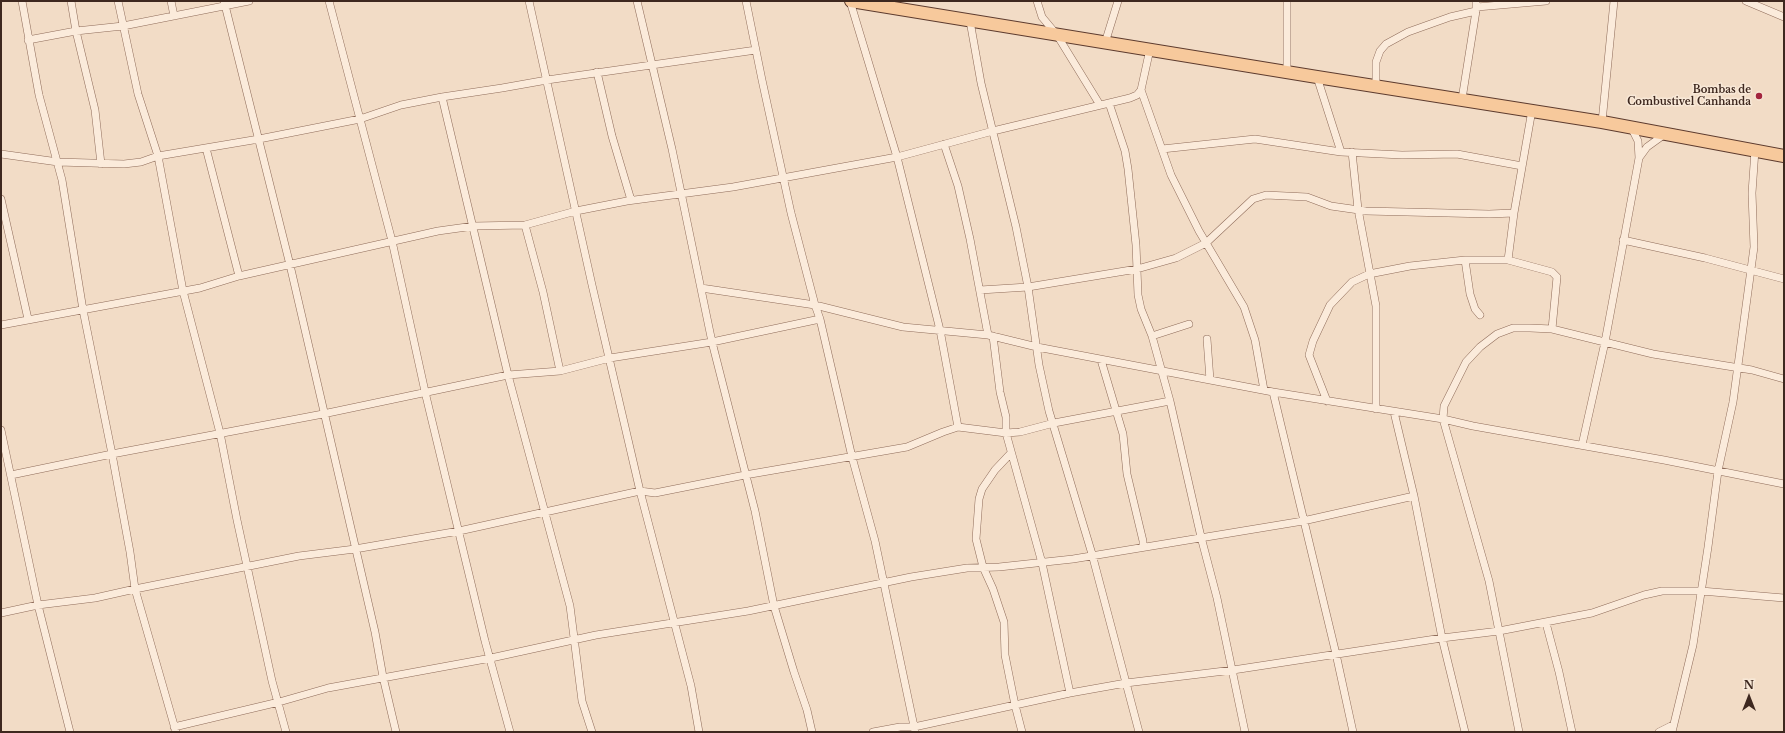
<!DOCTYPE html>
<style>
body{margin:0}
#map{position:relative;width:1785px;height:733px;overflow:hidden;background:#f2dcc6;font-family:"Libre Baskerville",serif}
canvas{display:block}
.frame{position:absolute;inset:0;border:2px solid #3e281f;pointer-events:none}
.north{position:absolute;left:1729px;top:677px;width:40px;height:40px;-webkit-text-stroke:3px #f8e8d7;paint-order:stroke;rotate:0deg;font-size:11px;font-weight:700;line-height:16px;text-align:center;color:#3e281f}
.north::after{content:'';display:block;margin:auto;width:14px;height:18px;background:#3e281f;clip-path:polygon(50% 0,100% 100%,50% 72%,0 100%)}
</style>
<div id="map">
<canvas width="1785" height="733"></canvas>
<div class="frame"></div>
<div class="north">N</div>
</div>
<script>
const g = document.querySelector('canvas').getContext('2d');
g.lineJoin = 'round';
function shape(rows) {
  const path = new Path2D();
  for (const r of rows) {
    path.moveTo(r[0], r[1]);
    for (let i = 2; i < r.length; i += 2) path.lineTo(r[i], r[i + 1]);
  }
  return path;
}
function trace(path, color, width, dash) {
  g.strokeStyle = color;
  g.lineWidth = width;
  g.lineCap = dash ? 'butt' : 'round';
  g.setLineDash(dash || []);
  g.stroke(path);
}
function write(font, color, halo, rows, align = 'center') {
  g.font = font + ' "Libre Baskerville",serif';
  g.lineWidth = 3;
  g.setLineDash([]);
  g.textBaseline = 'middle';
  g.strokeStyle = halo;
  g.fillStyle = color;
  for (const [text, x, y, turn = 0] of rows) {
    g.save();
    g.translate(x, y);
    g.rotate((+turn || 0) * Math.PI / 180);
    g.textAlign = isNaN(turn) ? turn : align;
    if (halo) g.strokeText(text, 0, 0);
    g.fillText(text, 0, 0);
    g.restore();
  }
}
const minor = shape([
 [22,1,39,95,62,180,83,310,112,454,130,552,135,589,176,732],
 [71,1,76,31,95,110,101,164],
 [118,1,138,94,158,156,183,291,220,433,237,520,272,681,286,732],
 [171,1,174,16],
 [224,1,290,265,375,632,383,677,396,732],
 [329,1,392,241,426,396,485,641,510,732],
 [529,1,592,285,640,491,691,686,699,732],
 [637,1,672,149,712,342,755,511,774,606,794,672,807,710,812,732],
 [746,1,762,80,791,213,815,305,820,319,852,457,875,541,915,731],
 [850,1,897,157,940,330,958,427],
 [1037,1,1042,17,1057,35,1100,105],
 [1287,1,1287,72],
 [1746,1,1784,17],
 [1477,7,1546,1],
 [970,21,981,83,1016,227,1028,287,1039,365,1049,411,1092,554,1139,732],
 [28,40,76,31,123,26,249,1],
 [1105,43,1118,1],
 [597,72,612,136,631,200],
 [1317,77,1341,152],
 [1376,86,1376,62,1380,51,1386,44,1408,32,1450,17,1476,11],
 [1141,90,1171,175,1199,231,1244,307,1255,340,1264,390],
 [442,97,508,375,570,606,582,701,592,732],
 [1462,99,1476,11,1476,1],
 [1109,103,1125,151,1128,169,1136,245,1138,295,1141,309,1152,336,1170,401,1201,537,1217,598,1245,732],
 [1532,110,1514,213,1508,260,1552,272,1557,277,1552,329],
 [1602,122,1614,1],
 [944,144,958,186,970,239,988,335],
 [206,148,239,276],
 [1162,149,1255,139,1341,152,1402,155,1457,154,1522,166],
 [1352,152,1358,209,1376,306,1376,409],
 [1,154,58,162,124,164,141,162,158,156,259,139,360,119,401,105,442,97,502,88,547,80,756,50],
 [1639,158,1647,147,1665,134],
 [1,199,28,319],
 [525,225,543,292,560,371],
 [1623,240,1705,258,1784,279],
 [1465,260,1470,294,1475,309,1480,315],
 [701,288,815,305,903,327,988,335,1037,347,1273,392,1443,419,1473,426,1664,460,1784,484],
 [980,290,1028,287,1137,269,1176,258,1206,243,1253,199,1266,195,1307,197,1331,206,1366,211,1489,214,1514,213],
 [1,325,200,288,239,276,438,231,474,226,525,225,576,211,627,201,733,187,897,157,993,131,1130,98,1137,95,1141,90,1150,49],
 [993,336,1000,392,1006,417,1006,433,1042,563,1070,693],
 [1152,336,1189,324],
 [1207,339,1210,380],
 [1101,360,1123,434,1127,474,1143,541,1143,547],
 [1273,392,1336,654,1353,732],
 [1327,401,1309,355,1313,341,1330,305,1352,282,1369,274,1410,266,1465,260,1508,260],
 [1394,412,1414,496,1442,638,1465,732],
 [1,430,38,605,70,732],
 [1582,445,1605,342,1639,158,1638,141,1631,127],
 [1011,453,995,470,982,489,979,499,976,539,983,567,993,589,1004,622,1005,655,1015,705,1022,732],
 [11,475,112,454,323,414,508,375,560,371,610,358,712,342,820,319],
 [1,613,38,605,95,598,135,589,299,556,355,549,459,531,640,491,655,493,745,475,907,447,943,432,958,427,1006,433,1020,432,1054,423,1170,401],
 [1546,623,1559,672,1572,732],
 [174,727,279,702,328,688,491,658,596,635,748,611,911,577,967,568,999,567,1073,559,1303,521,1414,496],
 [873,732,900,727,914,727,1070,693,1126,683,1233,670,1442,638,1499,631,1592,613,1644,595,1662,591,1701,591,1784,598],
 [1519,732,1489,581,1443,419,1444,406,1466,362,1480,347,1497,334,1513,328,1530,328,1552,329,1653,354,1752,370,1784,379],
 [1659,732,1673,725],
 [1672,732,1693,645,1708,547,1718,471,1733,402,1754,247,1752,193,1755,150]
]);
const primary = shape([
 [851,1,1317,77,1602,122,1784,156]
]);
trace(minor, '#8f6c5a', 8);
trace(primary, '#5d3b2e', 14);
trace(minor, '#fbebdb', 7);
trace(primary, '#f7c99c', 12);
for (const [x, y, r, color] of [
 [1759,96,4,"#a3253e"]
]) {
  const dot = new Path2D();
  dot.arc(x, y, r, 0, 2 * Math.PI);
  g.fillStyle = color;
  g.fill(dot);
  trace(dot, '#f8e8d7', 1.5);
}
write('bold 10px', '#3e281f', '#f8e8d7', [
 ["Bombas de",1751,90],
 ["Combustivel Canhanda",1751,102]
], 'right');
</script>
